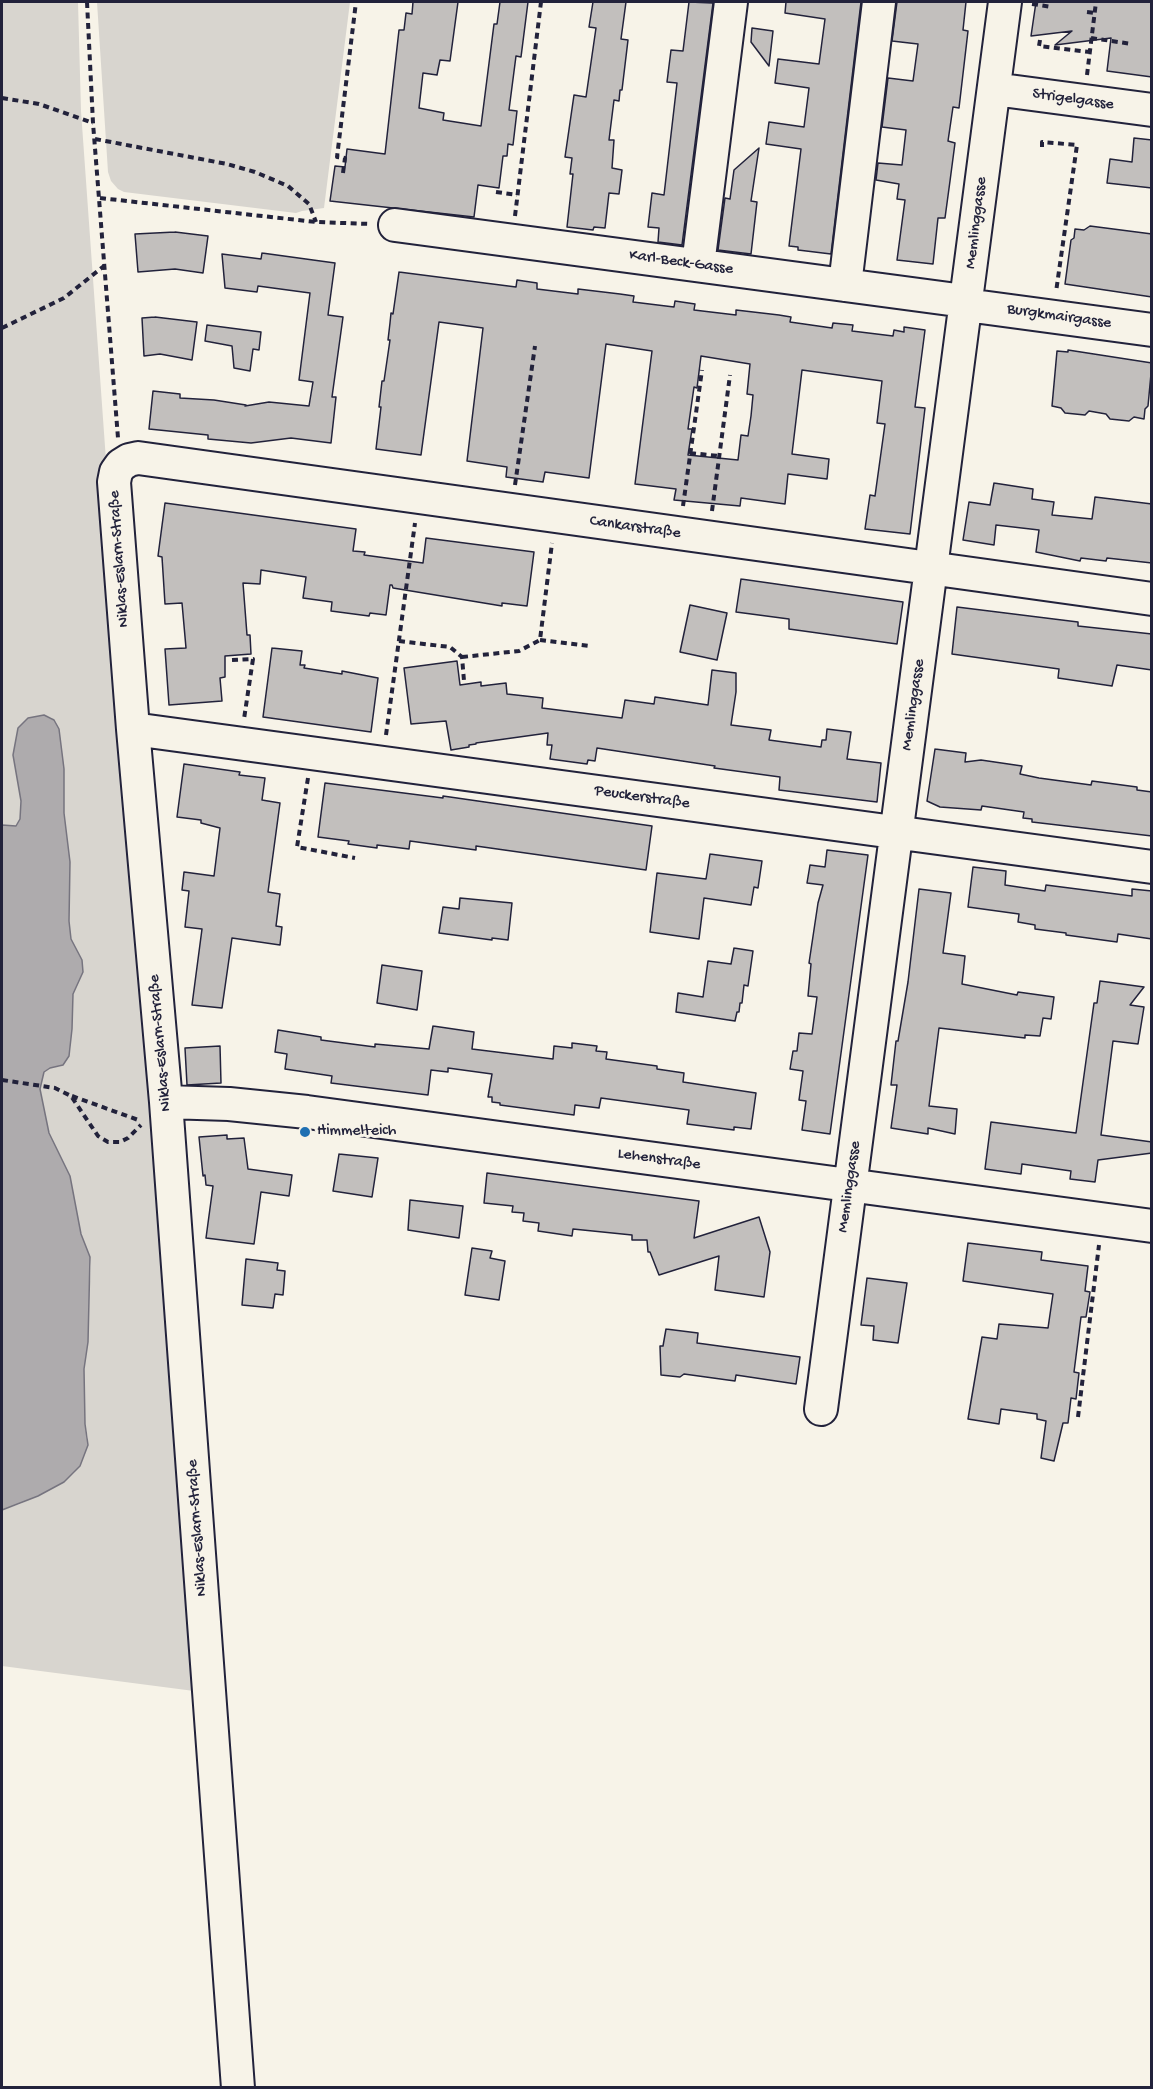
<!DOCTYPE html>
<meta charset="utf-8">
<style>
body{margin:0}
#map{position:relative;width:1153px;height:2089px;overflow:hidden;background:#f7f3e8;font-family:"Gochi Hand",sans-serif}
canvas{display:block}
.frame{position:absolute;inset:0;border:3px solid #22223b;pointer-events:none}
</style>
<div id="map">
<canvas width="1153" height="2089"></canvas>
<div class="frame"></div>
</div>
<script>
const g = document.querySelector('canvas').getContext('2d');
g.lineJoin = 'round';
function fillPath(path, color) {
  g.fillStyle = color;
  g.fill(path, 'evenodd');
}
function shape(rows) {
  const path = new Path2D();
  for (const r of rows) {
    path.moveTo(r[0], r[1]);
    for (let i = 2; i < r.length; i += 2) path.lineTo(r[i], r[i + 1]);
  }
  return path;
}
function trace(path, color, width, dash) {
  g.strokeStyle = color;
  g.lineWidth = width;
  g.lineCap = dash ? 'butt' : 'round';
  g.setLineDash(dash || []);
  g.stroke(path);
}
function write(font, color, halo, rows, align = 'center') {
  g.font = font + ' "Gochi Hand",sans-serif';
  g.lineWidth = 6;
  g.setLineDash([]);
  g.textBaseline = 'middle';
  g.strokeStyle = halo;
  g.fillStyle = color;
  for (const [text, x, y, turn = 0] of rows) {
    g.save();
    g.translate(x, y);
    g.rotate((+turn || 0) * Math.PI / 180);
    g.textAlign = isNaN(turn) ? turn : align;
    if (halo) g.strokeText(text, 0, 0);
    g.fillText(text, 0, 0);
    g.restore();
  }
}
fillPath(shape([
 [2,2,78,2,81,111,194,1691,2,1666,2,1510,20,1504,59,1485,74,1473,83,1459,88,1438,85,1424,84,1369,88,1342,88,1313,91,1266,90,1257,81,1234,70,1176,49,1133,40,1089,44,1072,50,1068,61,1066,70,1052,73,994,83,972,82,960,71,939,69,921,70,862,64,813,64,769,59,729,52,718,47,716,28,718,18,728,13,755,21,801,20,819,16,826,2,825],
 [97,2,350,2,324,208,302,211,296,213,124,192,118,189,111,181,108,172]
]), '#d8d5cf');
const water = shape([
 [44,715,54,720,59,729,64,769,64,813,70,862,69,921,71,939,82,960,83,972,73,994,72,1029,69,1056,63,1065,50,1068,44,1072,40,1089,49,1133,70,1176,81,1234,90,1257,88,1342,84,1369,85,1424,88,1445,80,1466,64,1482,38,1496,2,1510,2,825,16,826,20,819,21,801,13,755,18,728,28,718,44,715]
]);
fillPath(water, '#aeabad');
trace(water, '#76747f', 1.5);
const building = shape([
 [413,2,458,2,450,61,440,60,437,75,423,73,419,108,444,113,443,120,481,126,494,24,497,24,500,2,528,2,521,57,516,56,509,110,517,111,513,145,508,144,507,156,503,156,499,188,478,185,474,217,330,201,335,166,345,167,347,149,385,154,399,30,404,30,406,13,412,14,413,2],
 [593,2,626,2,621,39,628,40,622,90,620,90,619,101,614,100,609,140,614,140,612,168,622,170,619,194,609,193,605,228,594,227,593,230,567,227,573,174,570,174,572,158,565,157,574,95,586,97,596,28,589,27,593,2],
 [689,2,713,3,682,245,658,242,659,228,648,227,652,193,664,195,677,83,667,82,671,50,683,51,689,2],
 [786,2,861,2,831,254,798,250,798,247,789,246,801,149,766,144,769,122,804,127,809,88,775,83,778,59,819,64,825,19,785,13,786,2],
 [897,2,966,2,963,30,968,31,959,108,953,107,948,141,955,143,950,181,945,218,938,218,933,264,897,260,905,200,897,199,899,184,876,180,878,163,902,165,906,130,882,127,888,78,913,81,918,44,892,41,897,2],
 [1036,2,1152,2,1152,77,1107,71,1111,38,1055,45,1072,31,1031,36,1036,2],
 [752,28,773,31,769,66,751,42,752,28],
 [1134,138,1152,140,1152,188,1107,183,1110,159,1132,162,1134,138],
 [759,148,751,201,757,202,751,254,718,250,725,198,730,199,734,170,759,148],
 [1090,226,1152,234,1152,297,1065,284,1071,240,1074,238,1075,229,1084,230,1090,226],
 [175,232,208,236,203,273,175,269,138,272,135,234,175,232],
 [262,253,335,263,328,315,343,317,332,397,336,397,331,443,291,438,251,443,208,439,208,435,149,429,153,391,180,394,180,398,214,400,246,405,245,406,269,402,309,406,313,382,299,380,310,293,258,286,257,292,225,288,222,254,261,259,262,253],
 [399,272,516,287,517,280,537,283,537,289,578,294,578,289,620,294,634,296,633,302,674,307,675,301,695,304,694,310,736,315,736,310,779,315,791,317,790,322,832,328,833,323,853,325,852,331,893,336,894,330,904,332,904,327,925,330,915,407,925,408,910,534,865,529,870,495,875,496,885,424,877,423,882,381,802,370,792,454,829,459,827,479,788,474,785,504,741,498,740,506,674,500,676,489,635,484,652,351,606,344,589,478,545,472,543,482,506,477,507,467,467,461,483,328,439,322,421,455,376,449,381,407,379,407,382,381,384,381,390,340,388,340,390,323,391,313,393,314,399,272],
 [701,356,750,364,747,394,753,395,751,416,748,436,741,435,738,460,688,455,692,429,688,429,694,387,697,388,701,356],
 [155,317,197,322,192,360,160,354,144,356,142,318,155,317],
 [207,325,261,332,259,350,253,349,250,371,234,368,232,346,205,341,207,325],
 [1068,350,1152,363,1148,406,1145,409,1144,419,1134,417,1129,421,1110,419,1106,414,1089,411,1085,415,1065,413,1061,408,1052,406,1057,351,1068,352,1068,350],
 [994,483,1033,489,1032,499,1054,502,1052,515,1092,519,1095,497,1152,504,1152,563,1107,558,1106,561,1081,558,1080,561,1036,552,1039,530,996,525,994,545,963,540,969,502,990,505,994,483],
 [165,503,356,529,353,551,365,552,364,555,423,563,426,538,534,552,527,606,502,603,502,606,393,588,392,585,390,585,386,615,370,613,369,616,331,611,332,602,303,598,306,577,261,570,260,584,243,583,247,635,250,635,251,654,225,656,225,677,220,678,222,701,169,705,165,649,186,648,182,603,165,604,162,557,158,556,165,503],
 [741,579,903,602,897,644,789,629,789,619,736,612,741,579],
 [690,605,727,613,717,660,680,652,690,605],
 [957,607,1078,622,1078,626,1152,634,1152,670,1117,665,1112,686,1058,678,1059,669,952,654,957,607],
 [272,648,302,651,300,665,305,665,304,668,342,674,342,671,378,678,371,732,263,717,272,648],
 [457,661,460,685,481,682,481,686,506,683,507,694,543,698,542,708,622,718,625,700,654,704,655,697,708,705,712,670,736,673,736,692,731,725,771,730,769,740,821,747,822,740,826,740,827,729,851,732,847,759,881,763,877,802,779,790,780,777,714,768,715,766,597,748,595,761,588,760,587,764,550,759,552,745,547,745,548,733,476,743,476,744,469,745,469,747,451,750,446,721,411,724,404,668,457,661],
 [935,749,966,753,965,762,981,760,1022,766,1020,774,1039,778,1091,785,1092,781,1137,787,1137,790,1152,792,1152,836,1032,822,1032,819,1023,818,1024,812,982,806,981,810,940,807,927,801,935,749],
 [184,764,240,772,239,775,265,778,262,800,280,803,268,892,280,894,276,926,282,927,280,945,232,938,222,1008,192,1005,202,929,185,927,189,891,182,890,184,872,214,876,220,828,201,823,201,820,177,817,184,764],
 [325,783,443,798,443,796,652,826,646,870,476,846,476,850,410,841,409,849,377,845,377,848,348,844,349,841,318,837,325,783],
 [827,850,868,855,830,1134,802,1130,806,1101,799,1100,803,1071,790,1069,793,1051,797,1051,799,1033,812,1034,817,997,808,996,811,964,809,963,818,903,823,885,807,883,810,865,825,867,827,850],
 [710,854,762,861,758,888,754,887,751,905,704,898,699,939,650,932,657,873,706,879,710,854],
 [973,867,1006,871,1005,885,1045,891,1046,885,1132,896,1132,889,1152,891,1152,939,1118,934,1117,942,1066,935,1066,933,1035,929,1035,925,1018,922,1019,914,968,907,973,867],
 [919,889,951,893,943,953,965,956,962,984,1017,995,1018,992,1054,997,1051,1019,1043,1018,1040,1036,1025,1035,1025,1038,939,1028,929,1106,957,1109,955,1134,928,1128,928,1134,891,1128,897,1085,891,1085,896,1041,898,1041,908,982,919,889],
 [460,898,512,903,508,940,492,938,492,940,439,933,443,907,459,909,460,898],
 [734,948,753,951,748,986,744,985,742,1003,740,1003,739,1012,737,1012,735,1021,676,1012,678,993,703,997,708,961,731,964,734,948],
 [382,965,422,971,417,1010,377,1003,382,965],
 [1100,981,1144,987,1130,1005,1144,1007,1138,1044,1113,1041,1101,1135,1152,1142,1152,1153,1098,1160,1095,1182,1070,1179,1071,1171,1022,1164,1021,1174,985,1169,991,1122,1076,1133,1094,1003,1097,1003,1100,981],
 [433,1026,474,1032,472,1049,553,1059,554,1046,572,1048,572,1043,597,1046,596,1051,607,1052,606,1059,657,1066,657,1069,684,1073,683,1082,756,1093,751,1129,734,1127,734,1130,687,1124,689,1110,601,1098,599,1108,575,1105,574,1115,500,1105,500,1103,492,1102,492,1097,488,1097,492,1074,448,1068,448,1072,431,1070,428,1095,331,1083,332,1076,285,1069,287,1054,275,1052,278,1030,321,1037,321,1040,375,1047,375,1044,429,1049,433,1026],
 [220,1046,221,1083,187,1085,185,1048,220,1046],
 [227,1135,227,1139,244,1138,248,1169,292,1175,289,1196,261,1192,254,1244,206,1238,213,1186,206,1185,205,1175,203,1176,199,1137,227,1135],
 [339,1154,378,1158,372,1197,333,1191,339,1154],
 [487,1173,699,1201,694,1238,759,1217,770,1252,764,1297,715,1290,719,1256,659,1275,650,1252,648,1252,647,1240,632,1240,632,1235,573,1229,572,1236,538,1231,539,1223,523,1221,524,1213,512,1212,513,1206,484,1203,487,1173],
 [410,1200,463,1206,459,1238,408,1230,410,1200],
 [968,1243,1042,1252,1041,1260,1088,1266,1085,1291,1090,1292,1086,1317,1081,1317,1074,1372,1079,1373,1076,1399,1071,1398,1068,1423,1063,1423,1054,1461,1041,1458,1046,1421,1037,1419,1037,1414,1001,1409,999,1424,968,1419,982,1337,997,1339,999,1324,1048,1328,1053,1294,963,1281,968,1243],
 [472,1248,492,1251,490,1258,505,1261,499,1300,465,1295,472,1248],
 [246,1259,278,1263,277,1270,285,1271,283,1295,275,1294,273,1308,242,1305,246,1259],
 [867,1278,907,1283,898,1343,873,1340,874,1326,861,1325,867,1278],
 [666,1329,698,1333,697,1343,800,1357,796,1384,736,1375,735,1381,684,1374,680,1377,661,1375,660,1346,663,1346,666,1329]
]);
fillPath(building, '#c2bfbd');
trace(building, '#22223b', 1.5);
const minor = shape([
 [994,89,1152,110],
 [395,225,957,300,966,305,1152,330],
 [698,265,731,2],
 [845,285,879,2],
 [133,729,1152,867],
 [166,1102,229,1104,307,1112,1152,1226],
 [821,1409,1005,2],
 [238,2088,166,1102,133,729,114,482,116,472,121,465,129,460,138,458,1152,599]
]);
trace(minor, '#22223b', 36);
trace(shape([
 [87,2,93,123,118,438],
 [1032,4,1052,7],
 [1087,12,1095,13],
 [1091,38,1132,44],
 [1040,40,1039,46,1090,52],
 [1087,75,1096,2],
 [2,98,39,104,93,123],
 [95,139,227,164,255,172,288,186,309,204,316,222],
 [1042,147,1042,142,1077,145,1056,292],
 [343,173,345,158,337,157,356,2],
 [496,192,517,195],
 [100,198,316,222,371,224],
 [515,216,541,2],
 [2,328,64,298,104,266],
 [690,453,719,456],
 [515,485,535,346],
 [683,506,702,370],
 [712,511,730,375],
 [540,640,589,646],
 [399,641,450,647,462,657,464,681],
 [462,657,519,651,540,640,552,543],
 [232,660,253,659,244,719],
 [386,735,415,523],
 [308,778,297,847,355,858],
 [2,1080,55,1088,71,1096,98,1136,108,1142,120,1142,128,1138,141,1125],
 [72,1096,141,1121],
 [1078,1417,1099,1245]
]), '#22223b', 4, [6, 4.5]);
trace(minor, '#f7f3e8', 32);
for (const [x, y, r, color] of [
 [305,1132,6,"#1f6fb2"]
]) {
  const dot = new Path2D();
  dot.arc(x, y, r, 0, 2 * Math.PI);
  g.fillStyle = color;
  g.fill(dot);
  trace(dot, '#f7f3e8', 2);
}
write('16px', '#22223b', '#f7f3e8', [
 ["Strigelgasse",1073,100,8],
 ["Memlinggasse",977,223,-83],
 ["Karl-Beck-Gasse",681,263,8],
 ["Burgkmairgasse",1059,317,8],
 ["Cankarstraße",635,528,8],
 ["Niklas-Eslarn-Straße",120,559,-94],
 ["Memlinggasse",914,705,-82],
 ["Peuckerstraße",642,798,8],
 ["Niklas-Eslarn-Straße",161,1043,-95],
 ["Lehenstraße",659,1160,8],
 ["Memlinggasse",850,1187,-82],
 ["Niklas-Eslarn-Straße",198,1528,-94]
]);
write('16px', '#22223b', '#f7f3e8', [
 ["Himmelteich",317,1132]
], 'left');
</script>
